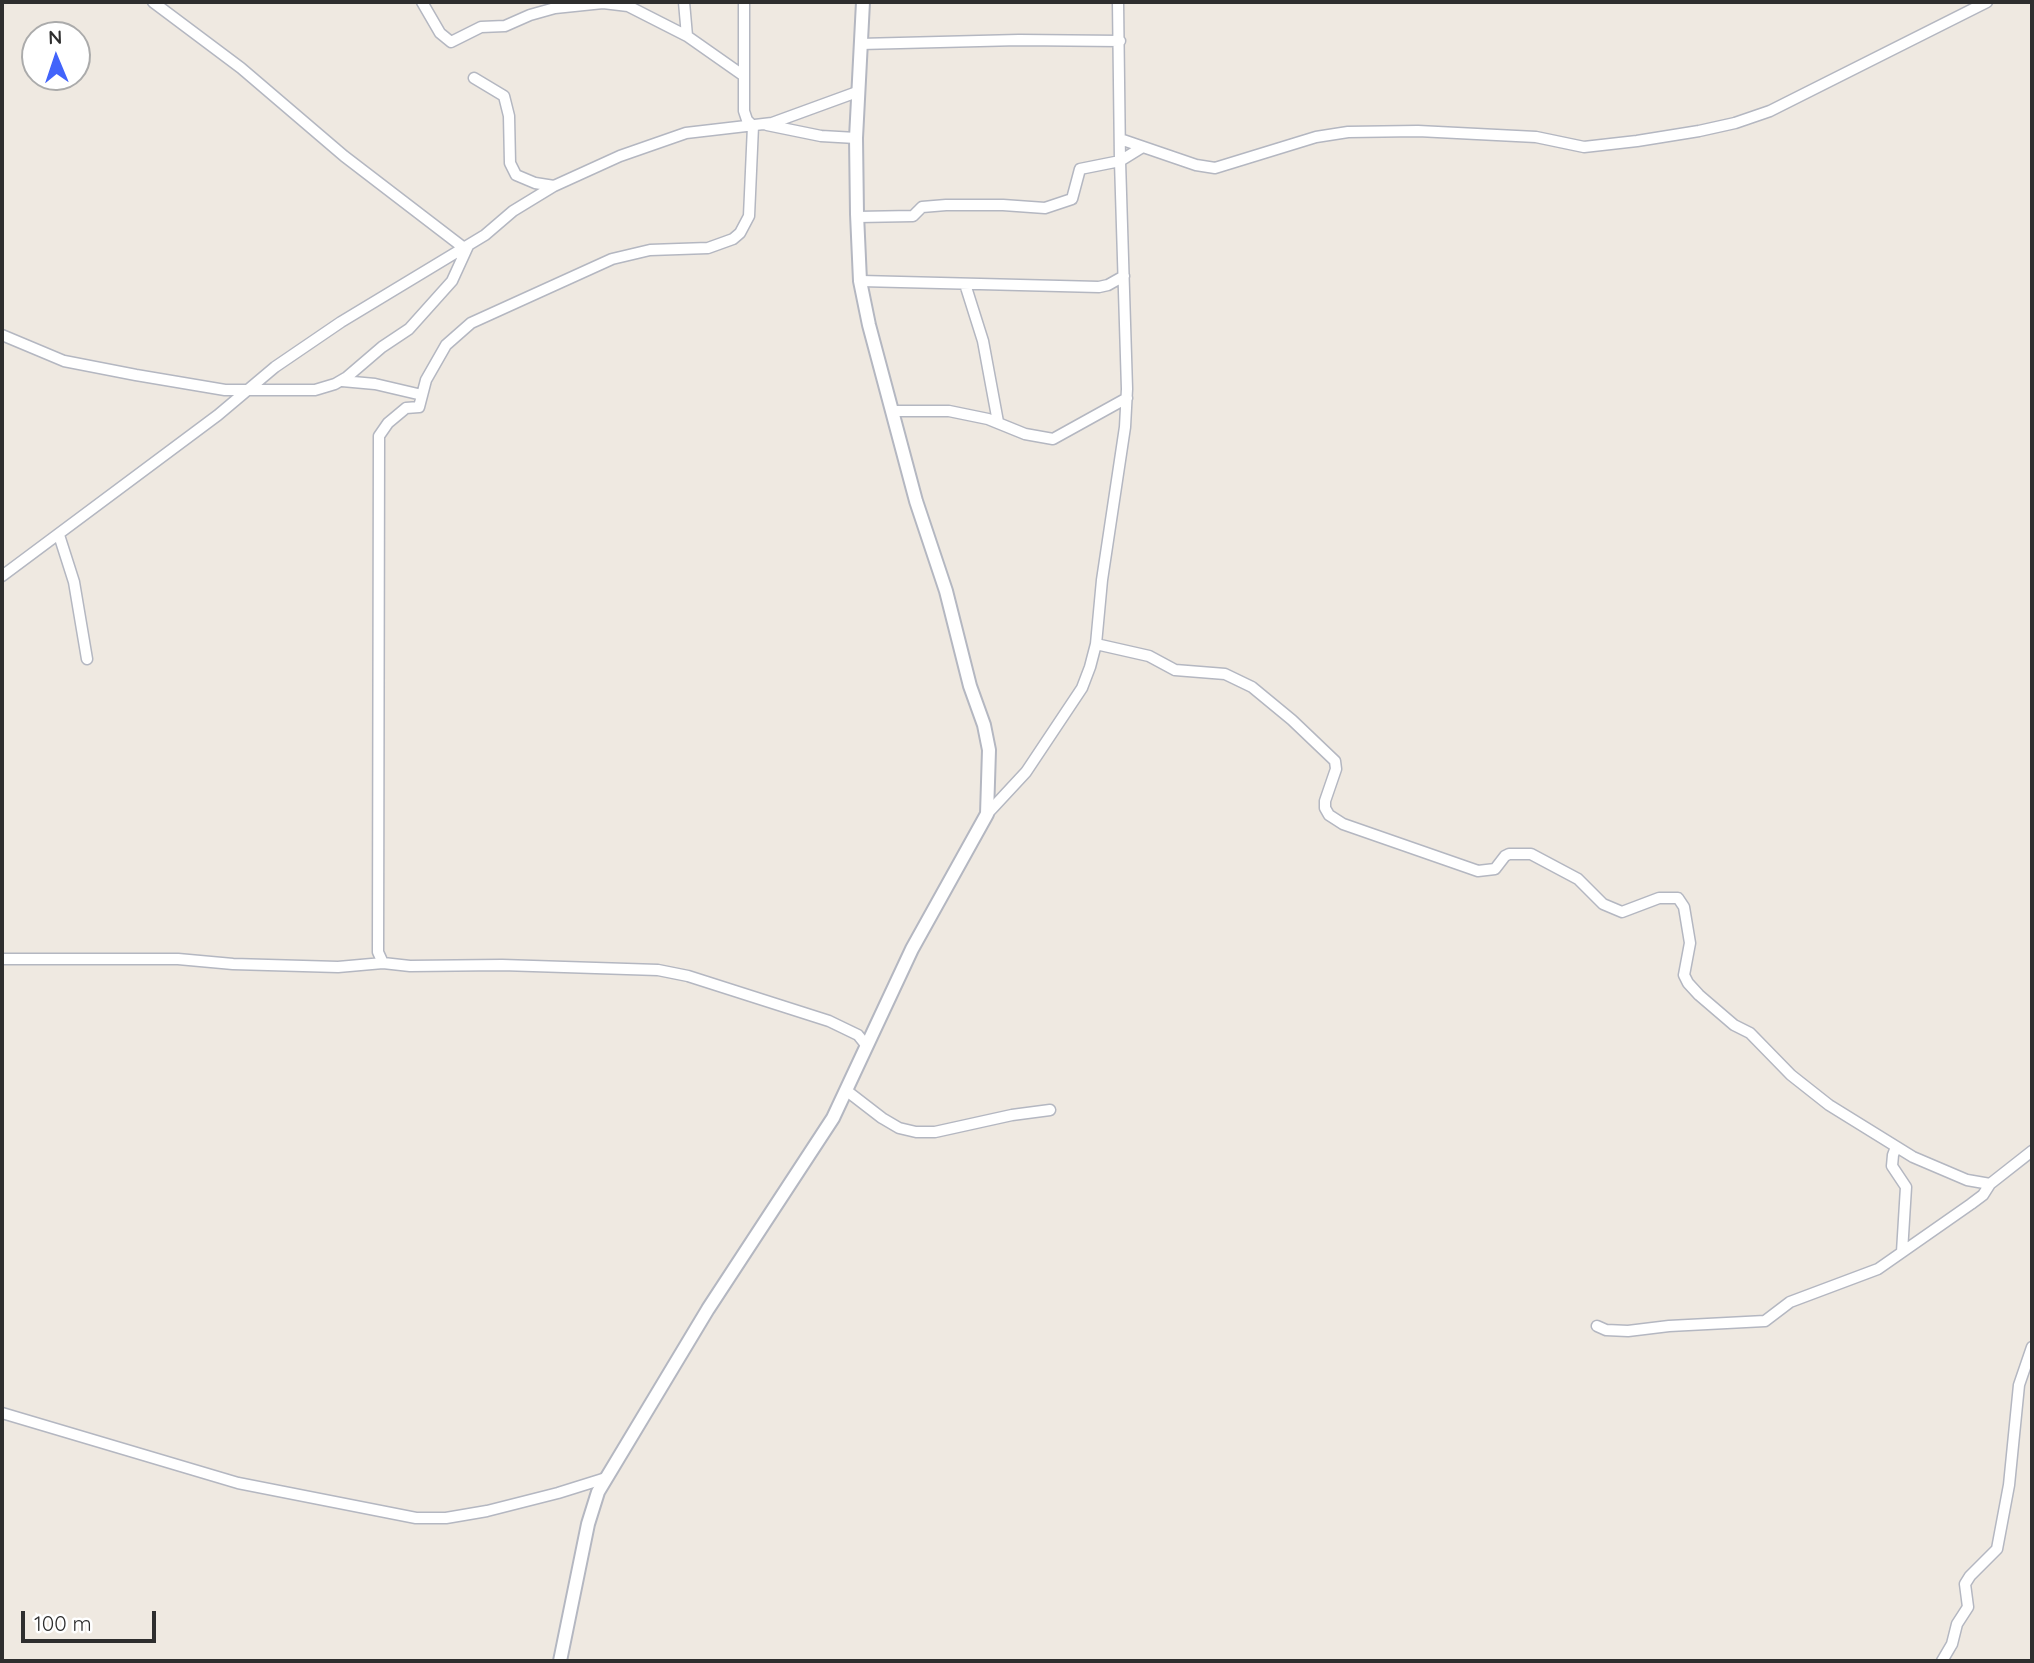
<!DOCTYPE html>
<style>
body{margin:0}
#map{position:relative;width:2034px;height:1663px;overflow:hidden;background:#efe9e1;font-family:Quicksand,sans-serif}
canvas{display:block}
.frame{position:absolute;inset:0;border:4px solid #2e2e2e;pointer-events:none}
.north{position:absolute;left:21px;top:21px;width:70px;height:70px;box-sizing:border-box;background:#fff;border:2px solid #ababab;border-radius:50%;rotate:358deg;font-size:19px;font-weight:700;line-height:28px;text-align:center;color:#2e2e2e}
.north::after{content:'';display:block;margin:auto;width:24px;height:32px;background:#4264fb;clip-path:polygon(50% 0,100% 100%,50% 72%,0 100%)}
.scale{position:absolute;left:21px;top:1611px;width:135px;height:32px;box-sizing:border-box;border:4px solid #2e2e2e;border-top:0;padding-left:9px;font-size:21px;line-height:24px;white-space:nowrap;color:#2e2e2e;-webkit-text-stroke:5px #fff;paint-order:stroke}
</style>
<div id="map">
<canvas width="2034" height="1663"></canvas>
<div class="frame"></div>
<div class="north">N</div>
<div class="scale">100 m</div>
</div>
<script>
const g = document.querySelector('canvas').getContext('2d');
g.lineJoin = 'round';
function shape(rows) {
  const path = new Path2D();
  for (const r of rows) {
    path.moveTo(r[0], r[1]);
    for (let i = 2; i < r.length; i += 2) path.lineTo(r[i], r[i + 1]);
  }
  return path;
}
function trace(path, color, width, dash) {
  g.strokeStyle = color;
  g.lineWidth = width;
  g.lineCap = dash ? 'butt' : 'round';
  g.setLineDash(dash || []);
  g.stroke(path);
}
const minor = shape([
 [153,2,241,68,344,156,464,248],
 [422,2,440,33,451,42,481,27,505,26,530,15,555,8,603,3,628,6,687,36,744,76],
 [684,2,687,36],
 [744,2,744,111,747,120,753,126,749,216,740,233,733,239,708,248,650,250,612,259,471,323,446,345,426,380,419,407,406,408,388,423,379,436,378,952,383,963,410,966,502,965,658,970,688,976,829,1021,858,1035,866,1045],
 [860,44,1019,40,1120,41],
 [474,78,504,96,509,116,510,163,516,175,535,183,554,186],
 [767,125,821,136,856,138],
 [1120,139,1196,165,1215,168,1316,137,1348,132,1418,131,1536,137,1584,147,1637,141,1699,131,1735,123,1770,111,1987,2],
 [857,217,913,216,922,207,946,205,1003,205,1045,208,1072,199,1080,169,1120,161,1141,148],
 [861,281,1099,287,1108,285,1124,276],
 [965,284,983,341,998,422],
 [2,335,64,361,136,375,225,390,315,390,335,384,347,377,382,347,409,329,452,281,468,246],
 [342,381,375,384,422,395],
 [893,411,949,411,988,419,1025,434,1053,439,1127,398],
 [59,535,74,582,87,659],
 [2,576,218,415,275,367,341,322,485,235,513,211,554,186,620,156,686,133,772,123,857,92],
 [1096,644,1149,656,1175,670,1225,674,1252,687,1292,720,1335,761,1336,769,1325,801,1325,808,1329,815,1343,824,1478,871,1495,869,1505,856,1509,854,1531,854,1578,879,1603,904,1622,912,1659,898,1678,898,1684,907,1690,943,1684,975,1688,983,1699,995,1734,1025,1750,1033,1791,1075,1829,1105,1913,1157,1967,1180,1990,1184],
 [987,814,1026,772,1082,688,1090,667,1096,644,1102,580,1125,427,1127,389,1120,161,1118,2],
 [2,959,178,959,233,964,338,967,383,963],
 [847,1091,882,1118,899,1128,916,1132,935,1132,1012,1115,1050,1110],
 [1896,1147,1893,1155,1892,1166,1906,1187,1902,1252],
 [1597,1326,1606,1330,1628,1331,1669,1326,1765,1321,1790,1302,1878,1269,1971,1204,1983,1195,1990,1184,2032,1151],
 [2,1413,238,1483,416,1518,446,1518,487,1511,558,1493,606,1478],
 [1942,1661,1952,1644,1957,1624,1968,1607,1965,1584,1970,1576,1997,1549,2009,1485,2019,1385,2032,1347]
]);
const tertiary = shape([
 [560,1661,588,1524,598,1492,708,1309,833,1118,912,949,987,814,989,750,984,725,970,686,946,591,916,501,869,325,860,281,857,214,856,138,863,2]
]);
trace(minor, '#b4b7c1', 13);
trace(tertiary, '#b4b7c1', 16);
trace(minor, '#fff', 10);
trace(tertiary, '#fff', 12);
</script>
